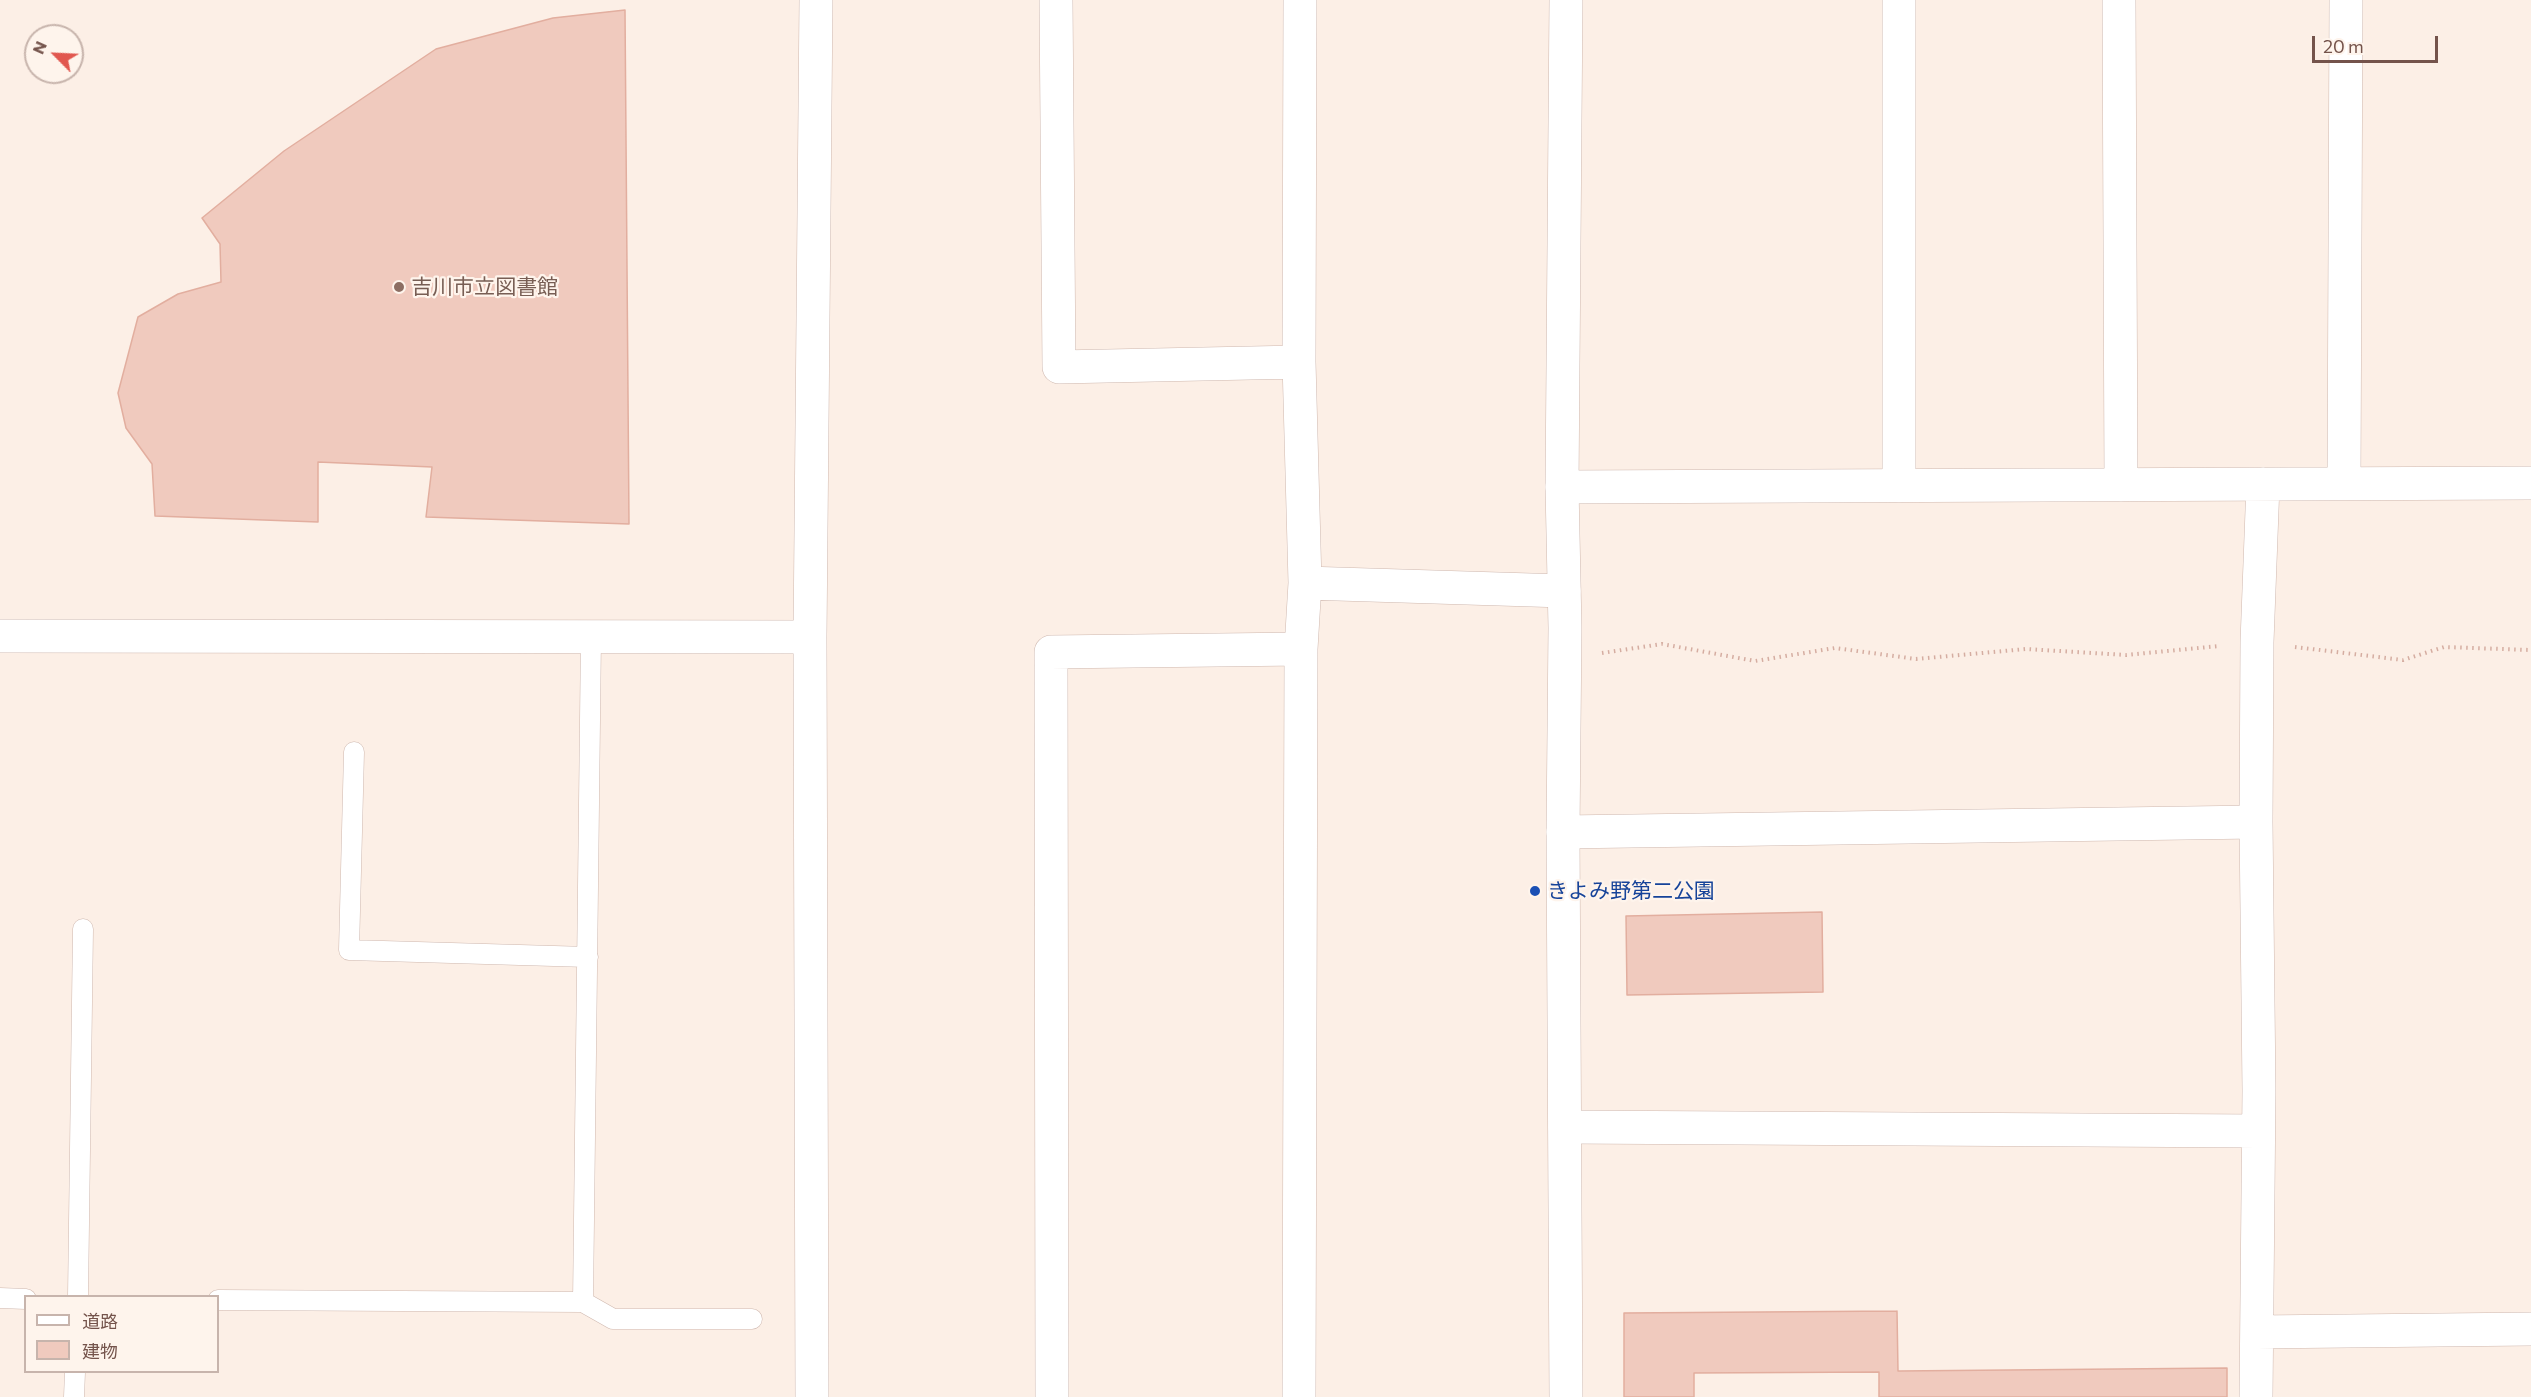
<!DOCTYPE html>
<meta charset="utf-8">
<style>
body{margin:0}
#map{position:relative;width:2531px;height:1397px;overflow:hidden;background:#fcefe6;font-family:Commissioner,"Noto Sans JP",sans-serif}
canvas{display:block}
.legend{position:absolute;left:24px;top:1295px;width:195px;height:78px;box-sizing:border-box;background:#fef4ec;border:2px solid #c7b4ac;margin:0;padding:8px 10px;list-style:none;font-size:18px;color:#74534b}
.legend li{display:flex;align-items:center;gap:12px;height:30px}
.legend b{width:30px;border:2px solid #c7b4ac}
.north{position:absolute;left:24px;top:24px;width:60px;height:60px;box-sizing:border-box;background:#fef4ec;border:2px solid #c7b4ac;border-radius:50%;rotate:294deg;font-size:16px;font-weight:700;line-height:24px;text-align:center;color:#74534b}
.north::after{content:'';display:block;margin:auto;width:21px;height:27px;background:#e1574f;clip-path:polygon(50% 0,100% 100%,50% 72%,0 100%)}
.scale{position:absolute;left:2312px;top:36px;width:126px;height:27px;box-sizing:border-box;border:3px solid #74534b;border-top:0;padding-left:8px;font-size:18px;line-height:21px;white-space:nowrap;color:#74534b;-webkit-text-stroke:4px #fef4ec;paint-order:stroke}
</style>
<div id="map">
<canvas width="2531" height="1397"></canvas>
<ul class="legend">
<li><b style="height:8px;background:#fff"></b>道路</li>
<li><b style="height:16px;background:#f0cabe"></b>建物</li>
</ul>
<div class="north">N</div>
<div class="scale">20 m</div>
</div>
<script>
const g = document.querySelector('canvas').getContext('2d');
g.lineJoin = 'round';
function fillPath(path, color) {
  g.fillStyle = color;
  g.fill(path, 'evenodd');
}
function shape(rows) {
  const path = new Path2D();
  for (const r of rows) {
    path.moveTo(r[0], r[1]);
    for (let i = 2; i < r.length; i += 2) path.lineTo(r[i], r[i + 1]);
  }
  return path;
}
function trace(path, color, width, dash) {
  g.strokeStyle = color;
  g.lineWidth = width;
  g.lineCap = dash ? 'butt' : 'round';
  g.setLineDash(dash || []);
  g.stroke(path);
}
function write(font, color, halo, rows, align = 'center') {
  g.font = font + ' Commissioner,"Noto Sans JP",sans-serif';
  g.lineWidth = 4.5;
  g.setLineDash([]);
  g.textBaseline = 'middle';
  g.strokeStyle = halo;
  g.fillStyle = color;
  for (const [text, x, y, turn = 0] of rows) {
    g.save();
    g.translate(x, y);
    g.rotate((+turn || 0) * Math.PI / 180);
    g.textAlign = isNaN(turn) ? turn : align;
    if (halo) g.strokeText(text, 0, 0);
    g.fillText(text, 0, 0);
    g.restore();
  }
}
const building = shape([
 [625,10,629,524,426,517,432,467,318,462,318,522,155,516,152,464,126,428,118,393,138,317,178,294,221,282,220,244,202,218,284,151,436,49,553,18,625,10],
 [1822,912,1823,992,1627,995,1626,916,1822,912],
 [1897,1311,1898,1371,2227,1368,2227,1397,1879,1397,1879,1372,1694,1373,1694,1397,1624,1397,1624,1313,1897,1311]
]);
fillPath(building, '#f0cabe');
trace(building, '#e2ae9f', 1.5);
const service = shape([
 [354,752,349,950,588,957],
 [78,1296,83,929],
 [0,1298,26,1299],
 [218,1300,583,1302,591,637],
 [583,1302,613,1319,752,1319],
 [74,1397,75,1372]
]);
const minor = shape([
 [1056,0,1059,367,1299,362],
 [1899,0,1899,486],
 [2119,0,2121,485],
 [2344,484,2346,0],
 [1562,487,2531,483],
 [1305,583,1564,591],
 [0,636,810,637],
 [1563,832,2256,822],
 [1565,1127,2258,1131],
 [2257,1332,2531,1329],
 [812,1397,810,637,816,0],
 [1052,1397,1051,652,1301,649],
 [1299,1397,1301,649,1305,583,1299,362,1300,0],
 [2256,1397,2259,1091,2256,822,2257,642,2263,484]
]);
const tertiary = shape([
 [1566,0,1562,487,1565,628,1563,832,1566,1397]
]);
trace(service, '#cfb8af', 21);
trace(minor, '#cfb8af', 34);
trace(tertiary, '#cfb8af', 34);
trace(shape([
 [2295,647,2403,660,2444,647,2531,650],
 [1602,653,1662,644,1755,661,1835,648,1916,659,2026,649,2126,655,2219,646]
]), '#d5ada1', 4, [1.5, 4.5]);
trace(service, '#fff', 20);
trace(minor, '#fff', 33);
trace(tertiary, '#fff', 33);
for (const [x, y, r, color] of [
 [399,287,6,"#8d6e63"],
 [1535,891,6,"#1a4fb4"]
]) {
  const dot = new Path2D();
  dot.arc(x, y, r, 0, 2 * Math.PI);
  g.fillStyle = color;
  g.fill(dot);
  trace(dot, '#fef4ec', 2);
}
write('21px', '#785e54', '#fef4ec', [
 ["吉川市立図書館",411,287]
], 'left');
write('21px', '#164399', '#fef4ec', [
 ["きよみ野第二公園",1547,891]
], 'left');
</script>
